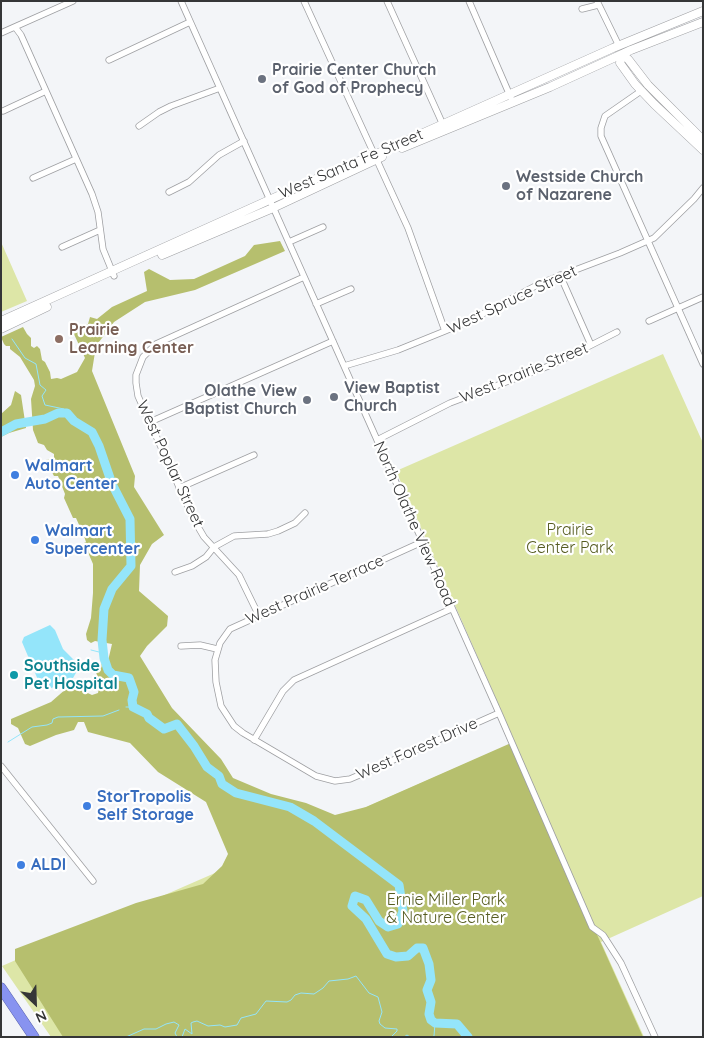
<!DOCTYPE html>
<style>
body{margin:0}
#map{position:relative;width:704px;height:1038px;overflow:hidden;background:#f3f5f8;font-family:Quicksand,sans-serif}
canvas{display:block}
.frame{position:absolute;inset:0;border:2px solid #353637;pointer-events:none}
.north{position:absolute;left:10px;top:978px;width:50px;height:50px;-webkit-text-stroke:4px #fff;paint-order:stroke;rotate:156deg;font-size:14px;font-weight:700;line-height:20px;text-align:center;color:#353637}
.north::after{content:'';display:block;margin:auto;width:18px;height:22px;background:#353637;clip-path:polygon(50% 0,100% 100%,50% 72%,0 100%)}
</style>
<div id="map">
<canvas width="704" height="1038"></canvas>
<div class="frame"></div>
<div class="north">N</div>
</div>
<script>
const g = document.querySelector('canvas').getContext('2d');
g.lineJoin = 'round';
function fillPath(path, color) {
  g.fillStyle = color;
  g.fill(path, 'evenodd');
}
function shape(rows) {
  const path = new Path2D();
  for (const r of rows) {
    path.moveTo(r[0], r[1]);
    for (let i = 2; i < r.length; i += 2) path.lineTo(r[i], r[i + 1]);
  }
  return path;
}
function trace(path, color, width, dash) {
  g.strokeStyle = color;
  g.lineWidth = width;
  g.lineCap = dash ? 'butt' : 'round';
  g.setLineDash(dash || []);
  g.stroke(path);
}
function write(font, color, halo, rows, align = 'center') {
  g.font = font + ' Quicksand,sans-serif';
  g.lineWidth = 4.5;
  g.setLineDash([]);
  g.textBaseline = 'middle';
  g.strokeStyle = halo;
  g.fillStyle = color;
  for (const [text, x, y, turn = 0] of rows) {
    g.save();
    g.translate(x, y);
    g.rotate((+turn || 0) * Math.PI / 180);
    g.textAlign = isNaN(turn) ? turn : align;
    if (halo) g.strokeText(text, 0, 0);
    g.fillText(text, 0, 0);
    g.restore();
  }
}
fillPath(shape([
 [1,242,27,301,1,312],
 [663,354,703,443,703,896,601,942,644,1037,51,1037,2,966,515,742,396,471]
]), '#dde6a7');
fillPath(shape([
 [280,241,285,251,195,290,145,302,114,322,96,346,92,371,135,476,134,487,164,535,152,544,140,565,139,591,168,616,167,626,147,646,140,656,172,708,221,759,233,778,271,794,306,803,335,815,366,807,511,743,643,1037,63,1037,15,961,15,949,136,903,203,884,222,866,228,854,206,802,158,772,130,743,88,732,84,722,78,722,74,730,56,735,30,746,25,744,18,728,11,724,11,719,51,702,67,688,77,688,92,695,98,693,100,683,94,667,108,661,112,644,95,641,91,643,87,640,86,634,91,618,93,593,93,564,84,543,86,542,84,536,76,518,73,518,64,498,65,494,58,476,54,476,47,463,46,460,54,459,54,454,47,450,44,445,38,443,33,430,31,399,35,386,34,380,20,357,10,349,10,346,6,346,4,344,1,337,23,327,27,334,31,338,31,346,34,348,37,346,40,349,42,360,45,362,50,372,51,379,57,378,61,379,77,372,85,358,73,332,88,324,90,317,97,319,112,307,147,291,144,272,149,269,170,280,194,279,245,256,254,245],
 [15,391,21,395,26,428,9,433,1,437,1,414,11,405]
]), '#b6bf6e');
fillPath(shape([
 [50,625,55,630,63,649,75,661,77,671,73,678,47,690,41,687,22,642,24,637]
]), '#94e5fa');
trace(shape([
 [12,339,25,358,36,364,40,385,46,390,42,396,45,405,64,409,67,413],
 [91,650,103,653],
 [126,707,133,707],
 [8,742,32,727,47,725,52,723,53,719,58,717,103,716,119,710],
 [126,1037,144,1029,156,1029,166,1024,174,1022,179,1025,175,1033,177,1037],
 [182,1037,185,1029,192,1034,191,1023,193,1022,197,1021,208,1026,220,1025,225,1027,237,1025,241,1018,256,1014,266,1001,287,1002,291,1000,295,995,301,993,314,994,323,988,329,981,348,979,356,976,369,993,378,997,382,1012,379,1021,380,1024,385,1028,397,1029,397,1031,391,1037],
 [404,1037,407,1035,410,1037],
 [432,1037,434,1036,435,1023]
]), '#94e5fa', 1);
trace(shape([
 [1,432,16,424,45,419,58,413,67,413,74,421,92,432,99,446,112,484,130,519,131,566,112,589,104,609,102,640,104,658,108,670,113,675,129,678,134,692,132,700,133,707,147,714,149,718,164,729,177,724,194,746,207,767,219,776,222,784,236,793,290,807,314,821,399,885,403,911,398,924,388,927,379,921,366,900,355,896,352,906,366,919,387,954,396,957,408,956,417,948,423,948,429,964,431,980,427,990,431,1002,429,1014,431,1020,435,1023,457,1024,468,1037]
]), '#94e5fa', 9);
const minor = shape([
 [181,1,499,713,592,927,603,935,621,963,655,1037],
 [304,1,408,228,445,331],
 [387,1,444,127],
 [469,1,511,98],
 [597,1,619,46],
 [582,9,598,5],
 [15,27,21,35,92,194,98,212,103,249,114,276],
 [1,33,73,1],
 [109,60,190,22],
 [641,91,605,116,601,128,601,136,703,364],
 [3,111,46,91],
 [139,126,159,112,171,106,220,88],
 [33,178,76,159],
 [169,192,189,182,219,155,244,141],
 [289,242,323,227],
 [62,247,100,230],
 [560,275,591,345],
 [316,304,351,289],
 [649,321,703,297],
 [344,366,398,350,445,331,471,320,541,283,620,253,654,238,694,199,703,188],
 [150,422,333,341],
 [377,440,450,403,554,364,617,332],
 [179,488,254,455],
 [422,542,230,629,220,643,215,660,216,682,221,706,234,726,243,733,316,776,335,781,350,779,364,773,499,713],
 [175,572,192,566,206,557,214,547,234,536,268,534,278,531,295,523,305,513],
 [259,616,239,575,204,537,194,520,138,396,136,383,136,375,143,357,156,344,304,277],
 [181,646,200,645,217,649],
 [254,740,283,691,294,680,451,609],
 [1,766,93,881]
]);
const tertiary = shape([
 [622,55,620,63,635,84,654,104,703,150],
 [622,55,628,59,648,85,703,140],
 [402,148,550,87,631,50,703,22],
 [162,255,273,208,382,157],
 [1,321,329,173,374,155,613,48,703,11],
 [1,329,47,307]
]);
const trunk = shape([
 [1,988,34,1037]
]);
trace(minor, '#9e9fa2', 7);
trace(tertiary, '#9e9fa2', 9);
trace(trunk, '#5861ad', 11);
trace(minor, '#fff', 5.5);
trace(tertiary, '#fff', 8);
trace(trunk, '#8893f0', 10);
for (const [x, y, r, color] of [
 [262,79,5,"#6b7280"],
 [506,186,5,"#6b7280"],
 [59,339,5,"#8d6e63"],
 [334,397,5,"#6b7280"],
 [307,400,5,"#6b7280"],
 [15,475,5,"#3f7fe0"],
 [35,540,5,"#3f7fe0"],
 [14,675,5,"#0f9aa8"],
 [87,806,5,"#3f7fe0"],
 [21,865,5,"#3f7fe0"]
]) {
  const dot = new Path2D();
  dot.arc(x, y, r, 0, 2 * Math.PI);
  g.fillStyle = color;
  g.fill(dot);
  trace(dot, '#fff', 2);
}
write('bold 16px', '#5b616d', '#fff', [
 ["Prairie Center Church",272,70],
 ["of God of Prophecy",272,88],
 ["Westside Church",516,177],
 ["of Nazarene",516,195],
 ["View Baptist",344,388],
 ["Church",344,406],
 ["Olathe View",297,391,"right"],
 ["Baptist Church",297,409,"right"]
], 'left');
write('16px', '#353637', '#fff', [
 ["West Santa Fe Street",351,164,-23],
 ["West Spruce Street",512,300,-25],
 ["West Prairie Street",524,373,-22],
 ["West Poplar Street",170,464,65],
 ["North Olathe View Road",414,524,66],
 ["West Prairie Terrace",315,590,-24],
 ["West Forest Drive",417,749,-24]
]);
write('bold 16px', '#785e54', '#fff', [
 ["Prairie",69,330],
 ["Learning Center",69,348]
], 'left');
write('bold 16px', '#366cbe', '#fff', [
 ["Walmart",25,466],
 ["Auto Center",25,484],
 ["Walmart",45,531],
 ["Supercenter",45,549],
 ["StorTropolis",97,797],
 ["Self Storage",97,815],
 ["ALDI",31,865]
], 'left');
write('16px', '#565c21', '#fff', [
 ["Prairie",570,530],
 ["Center Park",570,548],
 ["Ernie Miller Park",446,900],
 ["& Nature Center",446,918]
]);
write('bold 16px', '#0d838f', '#fff', [
 ["Southside",24,666],
 ["Pet Hospital",24,684]
], 'left');
</script>
